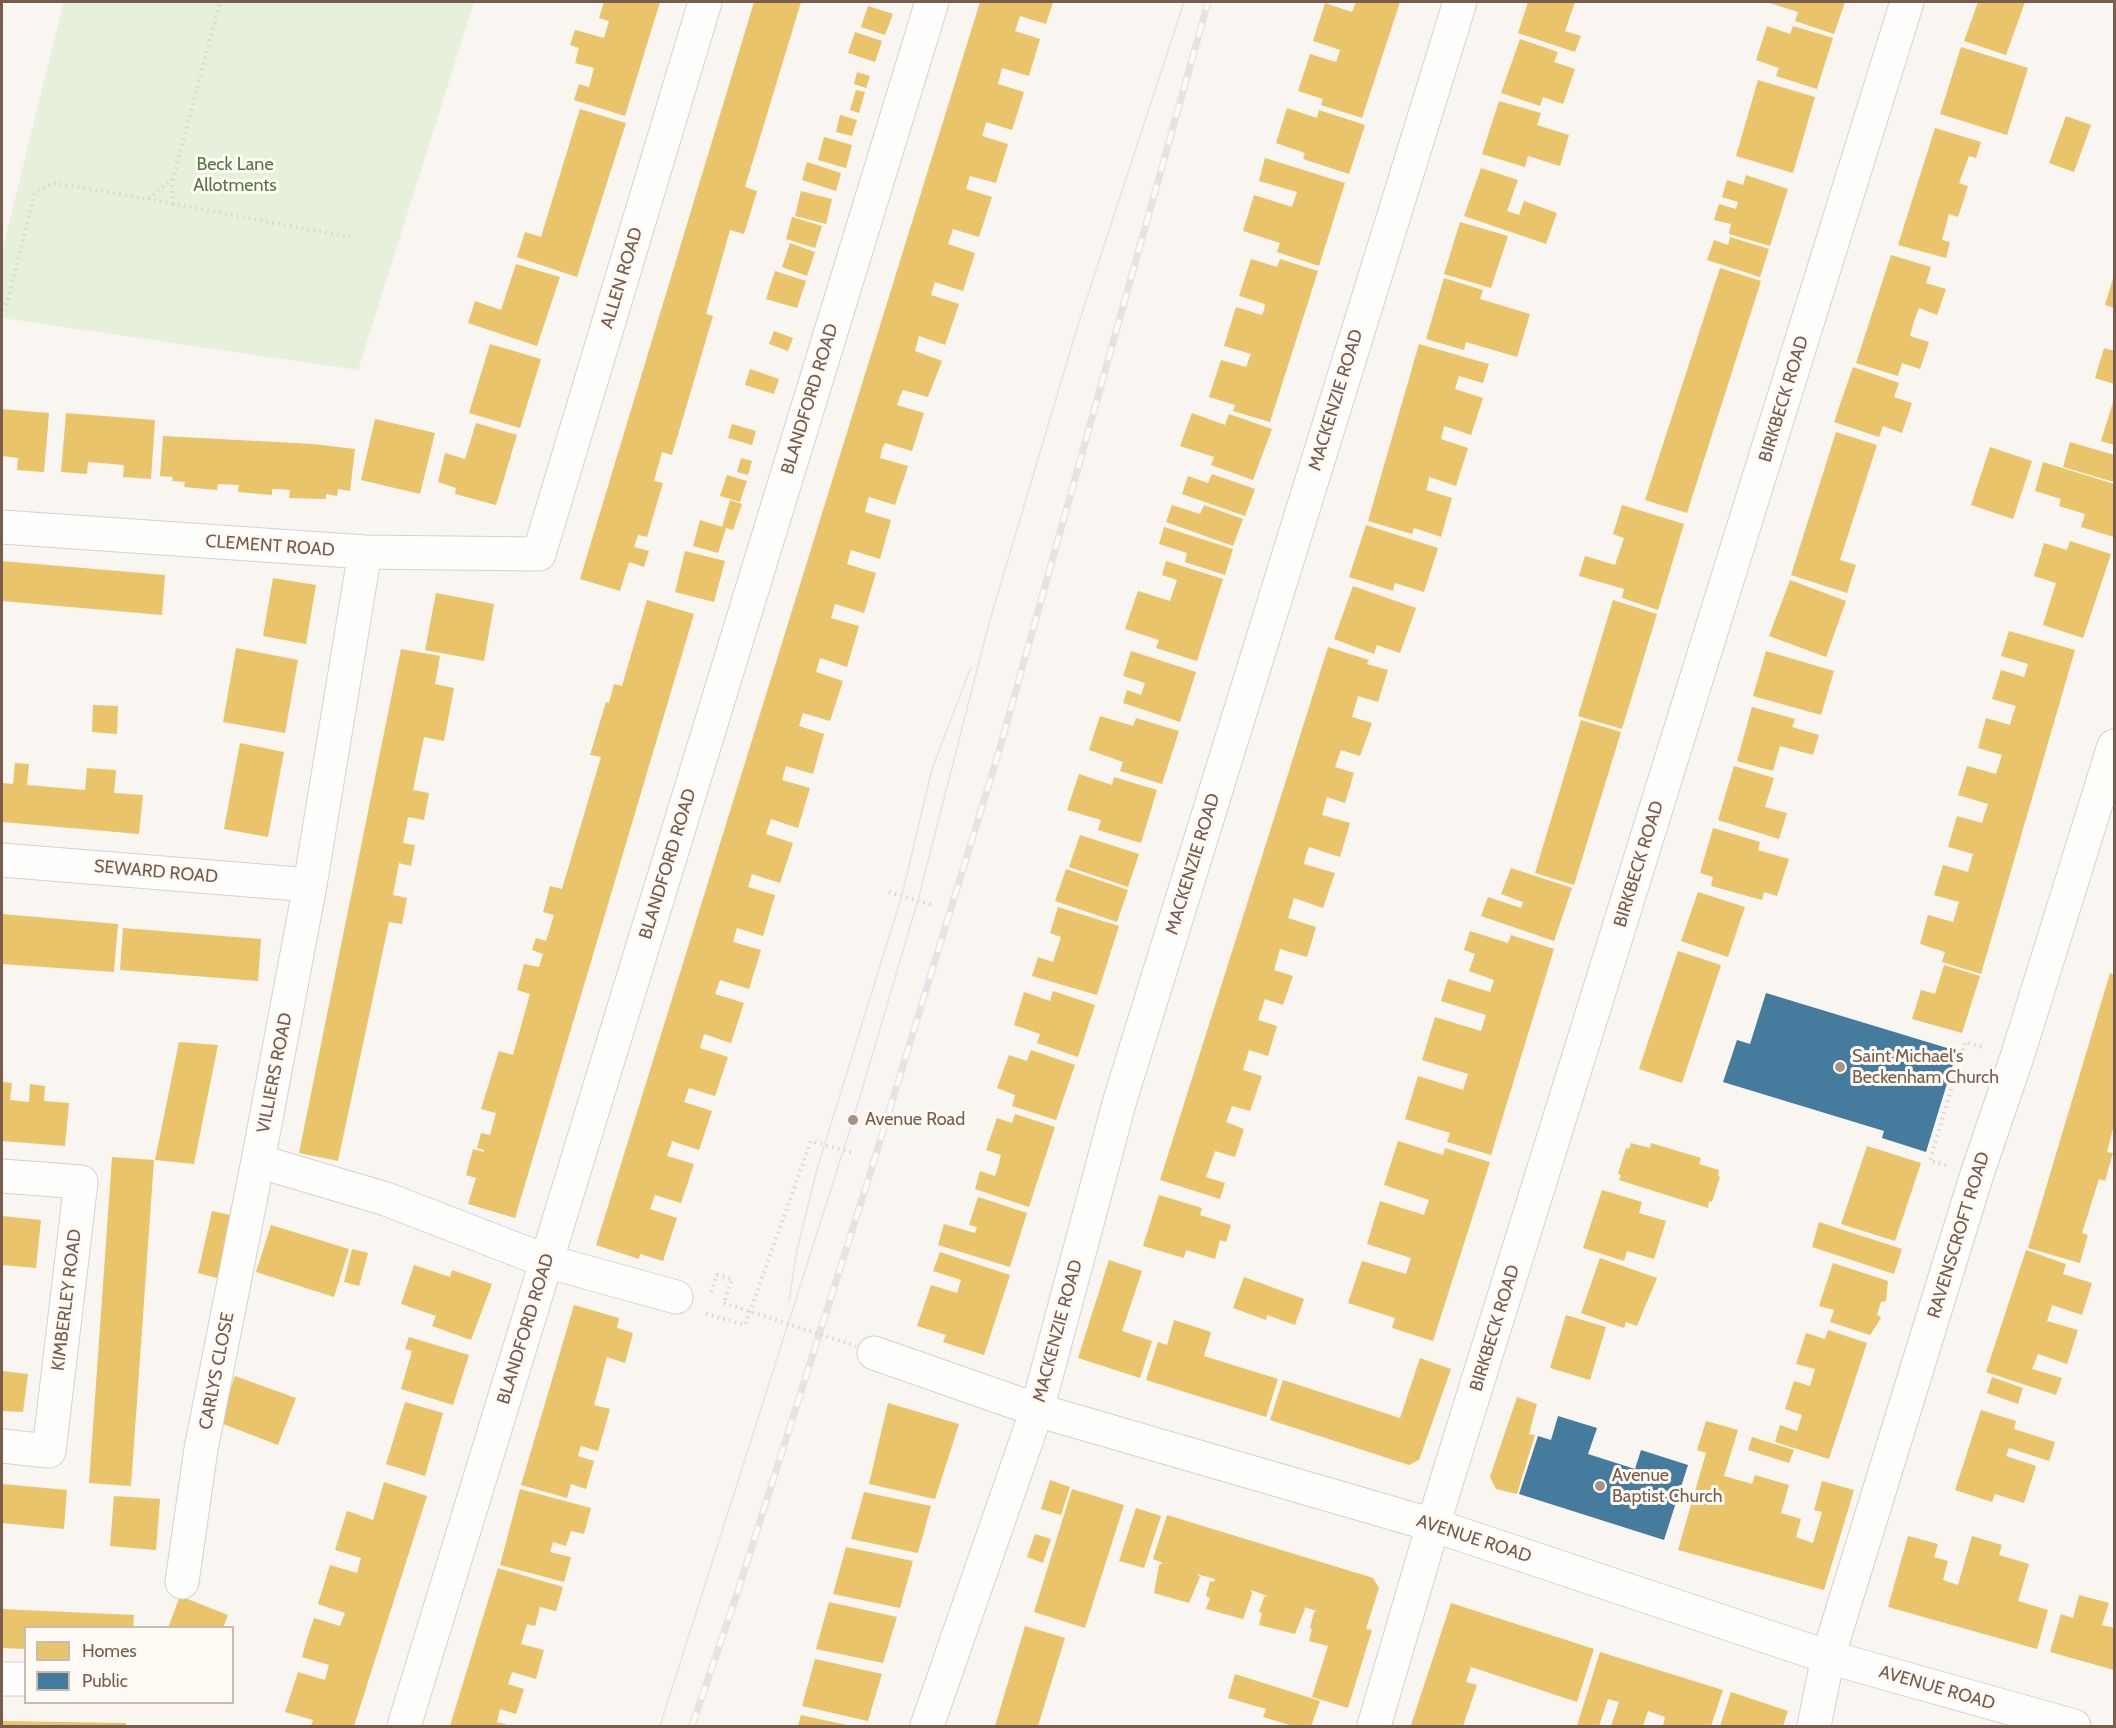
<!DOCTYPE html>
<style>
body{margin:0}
#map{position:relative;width:2116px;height:1728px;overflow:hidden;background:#f9f5f0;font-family:Cabin,sans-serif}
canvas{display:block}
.frame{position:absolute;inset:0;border:3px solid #7a5c4d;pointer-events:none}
.legend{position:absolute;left:24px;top:1626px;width:210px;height:78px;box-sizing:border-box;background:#fffaf3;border:2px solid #cabbb1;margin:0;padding:8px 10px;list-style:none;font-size:18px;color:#7a5c4d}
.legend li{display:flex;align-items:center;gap:12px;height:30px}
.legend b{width:30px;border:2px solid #cabbb1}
</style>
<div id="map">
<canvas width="2116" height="1728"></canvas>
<div class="frame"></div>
<ul class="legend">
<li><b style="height:16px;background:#e9c46a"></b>Homes</li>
<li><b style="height:16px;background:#457b9d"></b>Public</li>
</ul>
</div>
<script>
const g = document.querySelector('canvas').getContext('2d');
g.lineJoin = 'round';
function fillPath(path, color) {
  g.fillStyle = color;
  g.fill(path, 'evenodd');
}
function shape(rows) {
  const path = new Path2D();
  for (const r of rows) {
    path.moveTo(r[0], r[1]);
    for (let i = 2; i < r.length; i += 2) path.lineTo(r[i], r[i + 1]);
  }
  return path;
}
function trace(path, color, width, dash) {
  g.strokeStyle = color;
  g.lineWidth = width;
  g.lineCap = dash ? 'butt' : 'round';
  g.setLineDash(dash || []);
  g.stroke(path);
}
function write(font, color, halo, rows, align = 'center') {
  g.font = font + ' Cabin,sans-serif';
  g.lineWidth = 6;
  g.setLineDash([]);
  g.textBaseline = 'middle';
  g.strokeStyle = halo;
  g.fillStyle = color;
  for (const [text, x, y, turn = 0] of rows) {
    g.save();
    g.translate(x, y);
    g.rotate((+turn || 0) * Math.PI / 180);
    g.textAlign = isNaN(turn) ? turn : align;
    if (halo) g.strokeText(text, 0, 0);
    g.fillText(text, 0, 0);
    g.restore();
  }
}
fillPath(shape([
 [64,2,474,2,358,370,2,318,2,251]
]), '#e7f0db');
fillPath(shape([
 [604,2,660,2,625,116,574,100,579,84,589,87,594,68,575,63,579,48,570,45,575,30,604,38,609,21,599,18],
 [754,2,801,2,745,187,757,191,744,234,730,230,706,314,713,316,672,455,662,452,654,481,663,483,647,537,638,535,634,547,649,551,644,567,629,562,620,591,580,579],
 [980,2,1053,2,1046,24,1020,16,1015,31,1040,39,1029,76,1002,68,998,84,1024,92,1012,130,986,122,984,130,982,136,1008,144,996,183,970,176,966,189,992,197,979,237,953,229,948,244,975,253,963,291,935,282,931,295,959,304,945,345,919,336,915,351,942,361,928,397,903,390,900,396,897,405,924,413,912,451,885,443,882,449,880,458,908,466,895,505,869,497,867,504,865,512,891,520,880,559,851,550,847,564,876,573,864,613,835,604,831,618,859,626,847,667,820,658,816,672,843,681,830,721,803,713,799,726,824,734,813,774,786,766,782,780,810,788,798,828,771,819,766,834,793,843,780,883,752,874,748,887,775,895,763,936,737,928,733,942,761,950,749,989,720,980,715,994,744,1003,731,1043,704,1034,700,1048,728,1057,715,1096,689,1088,684,1102,712,1111,699,1150,672,1141,670,1148,667,1156,694,1164,681,1203,655,1195,650,1209,677,1218,663,1261,640,1254,639,1259,596,1245],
 [1356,2,1400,2,1362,118,1321,105,1323,99,1298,91,1310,54,1336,62,1340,50,1313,41,1325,3,1352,12],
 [1528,2,1575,2,1565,31,1581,36,1575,52,1518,33],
 [1767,2,1845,2,1834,34,1795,21,1798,12],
 [1978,2,2025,2,2006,55,1964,41],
 [868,6,893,14,885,35,861,27],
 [1767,26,1790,34,1793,26,1833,38,1817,89,1776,76,1779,68,1756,60],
 [855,32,882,41,875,62,848,53],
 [1520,39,1558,52,1554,62,1575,69,1563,104,1543,97,1540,106,1501,93],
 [1961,47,2028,68,2007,135,1940,114],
 [857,72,870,76,866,88,854,84],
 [1758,80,1815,97,1793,173,1736,156],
 [856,90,865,92,859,113,850,110],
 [1499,101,1541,113,1537,125,1569,135,1560,166,1528,156,1525,167,1482,154],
 [1287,108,1317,118,1319,110,1365,125,1349,174,1303,159,1305,153,1276,143],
 [580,109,626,123,577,277,517,257,525,232,541,237],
 [840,115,857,120,852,136,836,132],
 [2066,116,2091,125,2074,172,2049,163],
 [1935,128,1981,142,1976,158,1969,156,1959,183,1968,186,1958,217,1949,214,1942,240,1950,242,1946,258,1898,245],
 [824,137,852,145,846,168,818,160],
 [1265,158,1345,183,1319,266,1277,252,1280,243,1243,231,1254,195,1292,207,1297,192,1259,181],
 [807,162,841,173,836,191,802,180],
 [1481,168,1518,180,1507,211,1519,215,1524,201,1557,213,1546,244,1464,216],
 [1746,175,1788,189,1770,246,1729,234,1731,224,1714,220,1719,204,1736,209,1738,202,1722,197,1727,180,1743,185],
 [801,191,832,199,826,224,795,216],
 [792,217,822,226,815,248,786,239],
 [1460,222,1508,236,1491,288,1444,274],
 [1730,237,1769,249,1760,277,1707,260,1714,240,1728,245],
 [790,243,815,252,807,276,782,267],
 [1891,255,1931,267,1926,283,1946,289,1937,315,1919,308,1914,321,1910,336,1929,342,1920,369,1902,363,1898,376,1856,363],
 [1251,259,1277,267,1280,259,1318,271,1270,422,1233,411,1235,405,1209,397,1221,360,1246,367,1251,354,1224,346,1236,307,1262,315,1264,310,1265,304,1239,296],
 [516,264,560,277,537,346,468,323,475,301,501,310],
 [1720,268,1761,281,1687,513,1645,500],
 [775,271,806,281,797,308,766,299],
 [2114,275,2114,308,2105,305],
 [1444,278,1483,290,1480,299,1530,314,1517,357,1466,342,1464,350,1426,339],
 [774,331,793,338,788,351,769,344],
 [490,344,541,359,520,428,469,413],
 [1419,344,1489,364,1483,383,1459,376,1455,389,1483,398,1471,435,1444,426,1441,439,1468,448,1456,486,1429,477,1428,484,1426,490,1452,498,1441,537,1414,528,1412,534,1368,521],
 [2104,348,2114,351,2114,384,2095,378],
 [1853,367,1899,383,1894,397,1912,403,1902,433,1883,426,1879,437,1834,422],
 [750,369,779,379,774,394,745,385],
 [2114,399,2114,445,2101,441],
 [2,409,49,413,44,472,17,470,18,458,2,456],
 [66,413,155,420,151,479,123,477,124,465,88,462,87,474,61,472],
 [1192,413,1225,425,1229,414,1272,429,1253,480,1211,465,1214,457,1180,446],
 [375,419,435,433,420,494,361,480],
 [476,423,517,435,496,505,455,494,456,488,438,482,445,453,465,459],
 [732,424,756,431,752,445,728,438],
 [1836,432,1877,445,1840,560,1856,565,1847,593,1791,575],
 [163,436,313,444,355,449,350,491,338,489,337,496,326,494,326,499,289,498,290,490,279,489,272,489,272,495,238,492,239,485,218,484,217,490,184,487,185,482,172,481,173,477,160,476],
 [2070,442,2114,455,2114,482,2063,467],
 [1990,447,2032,461,2013,519,1971,505],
 [741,458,752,461,748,475,737,472],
 [2043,462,2114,484,2114,537,2081,527,2085,514,2059,506,2061,499,2035,491],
 [1212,474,1255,489,1245,516,1182,494,1188,476,1208,483],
 [727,475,747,481,740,502,720,496],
 [730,500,742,504,733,530,726,528,718,553,693,546,700,520,722,527],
 [1172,505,1200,514,1204,505,1243,519,1233,546,1166,522],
 [1622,505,1684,524,1658,610,1622,598,1624,589,1579,576,1585,556,1615,565,1624,538,1613,534],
 [1366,525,1438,548,1424,592,1395,583,1393,591,1349,577],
 [1164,527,1233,549,1225,575,1185,562,1187,553,1159,544],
 [2070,541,2111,554,2083,638,2043,625,2056,583,2034,576,2044,543,2067,550],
 [685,551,725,561,714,602,675,592],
 [2,561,165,575,162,615,2,601],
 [1166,561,1223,579,1197,661,1156,648,1159,640,1125,629,1138,591,1170,601,1177,580,1162,575],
 [273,578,316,585,306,644,263,636],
 [1790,580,1846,601,1826,657,1769,636],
 [1353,586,1416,608,1400,653,1377,645,1374,654,1334,639],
 [436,593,494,604,484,661,425,650],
 [647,600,694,614,515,1218,468,1204,476,1178,466,1175,473,1149,484,1152,484,1150,477,1148,481,1133,490,1135,496,1113,481,1109,499,1051,513,1055,530,994,517,990,524,964,539,967,543,954,532,950,536,938,546,941,554,915,543,912,550,886,562,889,601,757,590,755,606,702,609,703,614,684,622,686],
 [1613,600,1657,614,1622,729,1578,716],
 [2009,631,2075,650,1981,974,1942,962,1945,952,1920,944,1928,915,1953,922,1959,902,1934,895,1943,865,1968,872,1973,854,1948,847,1957,816,1982,823,1985,813,1988,804,1958,795,1967,766,1996,774,2002,755,1978,748,1986,718,2010,725,2013,714,2016,706,1992,699,2001,670,2024,677,2028,664,2001,656],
 [1328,647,1369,660,1367,664,1388,670,1378,702,1358,696,1352,717,1372,723,1360,756,1341,750,1335,767,1354,773,1345,803,1327,797,1322,815,1350,823,1340,857,1309,847,1306,855,1304,864,1335,873,1323,908,1294,898,1288,918,1316,927,1307,957,1280,949,1274,970,1293,976,1283,1005,1265,999,1258,1020,1277,1026,1268,1056,1249,1050,1243,1070,1262,1076,1250,1111,1232,1106,1226,1122,1244,1129,1235,1157,1215,1151,1206,1177,1225,1183,1220,1199,1160,1180],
 [236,648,298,660,285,733,223,722],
 [401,649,440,656,435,684,454,688,444,741,424,737,413,790,429,793,424,820,408,817,403,843,415,845,411,866,399,863,393,895,407,898,402,924,389,922,338,1161,299,1153],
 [1131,651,1196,672,1180,722,1123,703,1127,690,1141,695,1145,683,1123,676],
 [1766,651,1834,671,1821,715,1753,696],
 [93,705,118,706,117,734,92,732],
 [1752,707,1795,719,1792,727,1819,735,1813,755,1780,746,1773,771,1737,761],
 [1100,716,1133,726,1136,718,1179,731,1162,784,1120,771,1123,762,1089,750],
 [1581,720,1621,732,1574,885,1535,873],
 [240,743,284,752,268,837,224,829],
 [15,763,29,764,27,785,85,790,87,768,116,770,114,793,143,795,139,834,2,822,2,783,13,784],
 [1734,766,1774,778,1765,807,1787,813,1779,839,1718,820],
 [1079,774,1112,785,1114,777,1157,790,1141,843,1098,830,1101,820,1067,810],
 [1713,828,1760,842,1758,850,1789,859,1777,896,1764,892,1762,900,1711,886,1713,877,1700,873],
 [1080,835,1139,854,1128,887,1069,867],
 [1511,868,1572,888,1554,941,1481,916,1488,897,1521,908,1523,902,1501,894],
 [1066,869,1128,890,1117,922,1055,901],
 [1698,892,1745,907,1728,957,1681,941],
 [1058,907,1119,926,1097,995,1032,976,1038,957,1053,962,1061,937,1050,933],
 [2,914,118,924,114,972,2,964],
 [123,928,261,939,258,981,120,970],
 [1470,931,1508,943,1511,935,1554,949,1491,1155,1447,1142,1450,1133,1405,1119,1418,1076,1463,1090,1468,1074,1422,1060,1435,1017,1481,1031,1486,1015,1441,1001,1448,979,1490,992,1494,980,1469,971,1475,954,1464,950],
 [1678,951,1721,965,1682,1083,1639,1069],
 [1944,965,1980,976,1962,1033,1912,1019,1921,990,1935,994],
 [2110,973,2114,975,2114,1125,2107,1152,2113,1153,2105,1181,2099,1179,2082,1233,2088,1235,2080,1263,2028,1248],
 [1053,991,1095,1005,1078,1057,1037,1043,1040,1034,1014,1025,1024,992,1050,1001],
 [179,1042,218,1045,194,1164,155,1160],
 [1031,1050,1075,1065,1056,1120,1012,1106,1015,1095,997,1088,1009,1055,1027,1061],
 [2,1082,12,1083,10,1100,29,1102,30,1084,45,1086,44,1101,69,1103,65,1146,2,1141],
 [1015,1114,1055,1127,1029,1207,975,1189,980,1171,995,1176,998,1167,1001,1155,986,1150,997,1118,1012,1123],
 [1398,1141,1443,1155,1445,1148,1490,1162,1433,1341,1392,1328,1395,1318,1348,1303,1362,1261,1406,1274,1411,1258,1367,1244,1380,1201,1424,1215,1429,1200,1384,1185],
 [1631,1143,1650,1148,1651,1143,1701,1158,1699,1164,1719,1170,1718,1176,1720,1177,1712,1202,1709,1201,1708,1208,1619,1180,1621,1175,1618,1174,1626,1148,1629,1149],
 [1867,1146,1921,1163,1895,1241,1841,1224],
 [112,1157,154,1160,131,1486,89,1483],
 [1602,1190,1642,1202,1639,1213,1666,1221,1654,1259,1627,1251,1624,1261,1583,1248],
 [1159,1195,1202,1208,1200,1215,1231,1225,1226,1242,1220,1240,1215,1259,1186,1250,1184,1258,1143,1246],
 [978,1197,1027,1213,1010,1267,938,1245,944,1224,975,1233,977,1227,969,1225],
 [212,1211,243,1218,228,1281,198,1273],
 [2,1216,41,1220,36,1268,2,1265],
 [1819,1222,1902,1249,1894,1274,1812,1247],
 [271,1225,349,1249,334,1297,256,1272],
 [352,1249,368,1253,359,1286,344,1282],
 [2026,1250,2066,1264,2063,1274,2092,1283,2082,1315,2052,1305,2047,1321,2078,1330,2067,1364,2038,1354,2035,1362,2032,1369,2062,1378,2056,1395,1986,1372],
 [940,1252,1010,1275,984,1355,943,1342,946,1335,917,1326,931,1285,957,1293,961,1280,933,1271],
 [1600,1258,1657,1278,1637,1326,1626,1322,1624,1328,1581,1313],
 [1109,1260,1142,1271,1122,1331,1152,1341,1140,1378,1078,1358],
 [1833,1263,1888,1281,1886,1301,1881,1302,1877,1314,1881,1318,1870,1335,1830,1322,1834,1310,1819,1306],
 [414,1265,450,1277,452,1270,492,1284,471,1340,432,1326,436,1316,401,1304],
 [1244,1277,1304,1299,1295,1325,1267,1315,1266,1320,1233,1308],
 [574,1305,619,1318,617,1328,633,1333,625,1363,607,1357,594,1405,610,1409,598,1451,581,1446,578,1456,594,1461,586,1489,571,1484,567,1498,521,1485],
 [1566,1315,1606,1327,1590,1380,1550,1368],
 [1174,1320,1211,1332,1204,1356,1278,1379,1266,1417,1146,1380,1158,1342,1167,1345],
 [1828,1330,1867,1343,1829,1459,1775,1442,1780,1425,1797,1431,1802,1415,1785,1409,1794,1381,1810,1386,1815,1369,1796,1364,1806,1333,1825,1339],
 [409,1337,469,1355,453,1405,401,1389,412,1351,405,1349],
 [1420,1358,1451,1369,1419,1460,1409,1465,1270,1420,1283,1380,1400,1418],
 [2,1371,28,1374,23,1412,2,1411],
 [235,1376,296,1398,278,1445,218,1422],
 [1992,1377,2023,1388,2018,1404,1987,1393],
 [1517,1397,1537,1404,1529,1434,1535,1435,1517,1494,1496,1489,1490,1477],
 [405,1402,443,1413,425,1476,386,1464],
 [888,1403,959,1424,935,1499,869,1484],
 [1981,1410,2016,1421,2014,1429,2055,1442,2049,1461,2009,1448,2006,1456,2036,1466,2024,1503,1995,1494,1992,1502,1955,1490],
 [1706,1421,1738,1430,1724,1476,1752,1484,1755,1475,1789,1485,1781,1513,1801,1519,1796,1537,1813,1543,1822,1512,1814,1510,1822,1481,1854,1490,1824,1590,1678,1550,1706,1453,1697,1450],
 [1752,1437,1794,1450,1789,1463,1748,1450],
 [1050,1480,1070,1487,1061,1515,1041,1509],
 [384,1482,427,1496,354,1726,311,1726,313,1720,285,1712,298,1672,325,1680,327,1672,329,1665,302,1657,307,1639,314,1618,340,1626,345,1613,318,1604,330,1565,357,1573,361,1558,335,1550,347,1511,373,1520],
 [2,1484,67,1490,64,1529,2,1523],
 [520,1489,591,1508,584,1534,571,1531,566,1546,553,1542,550,1552,571,1557,564,1582,500,1565],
 [1072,1489,1124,1505,1085,1628,1034,1612],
 [864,1492,931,1506,918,1553,851,1539],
 [114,1496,160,1499,156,1550,110,1546],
 [1136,1508,1161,1516,1144,1568,1119,1561],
 [1167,1515,1373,1578,1379,1588,1366,1629,1372,1630,1348,1708,1312,1697,1328,1646,1309,1641,1312,1629,1310,1628,1314,1612,1317,1611,1303,1607,1305,1609,1295,1634,1259,1625,1262,1613,1259,1612,1264,1597,1267,1596,1251,1590,1252,1594,1243,1619,1206,1609,1210,1598,1206,1596,1210,1581,1214,1582,1215,1579,1197,1574,1200,1577,1189,1603,1154,1593,1159,1565,1163,1563,1153,1559],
 [1035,1534,1051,1539,1043,1563,1027,1557],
 [1908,1536,1938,1544,1934,1557,1948,1561,1943,1580,1958,1585,1972,1536,2002,1545,1999,1555,2029,1564,2018,1601,2048,1610,2037,1649,1888,1607],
 [846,1547,913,1561,900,1608,833,1594],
 [498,1568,563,1587,556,1611,540,1607,535,1626,527,1624,521,1644,544,1650,536,1679,512,1672,508,1684,524,1689,516,1714,500,1709,497,1722,511,1726,450,1726],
 [2079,1595,2109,1603,2102,1625,2114,1628,2114,1670,2050,1652,2061,1614,2073,1618],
 [180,1596,228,1615,223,1628,168,1628],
 [829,1602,897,1617,883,1663,816,1649],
 [1451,1603,1594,1649,1577,1702,1471,1667,1466,1682,1477,1685,1463,1726,1411,1725],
 [2,1609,134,1615,133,1628,26,1628,26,1649,2,1648],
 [1025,1626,1065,1638,1038,1726,995,1726],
 [1600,1652,1723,1690,1711,1726,1663,1726,1665,1717,1648,1711,1643,1726,1611,1726,1619,1702,1608,1699,1599,1726,1577,1726],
 [815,1659,882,1674,868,1721,802,1706],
 [1235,1674,1320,1701,1311,1726,1293,1726,1263,1717,1266,1709,1228,1698],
 [1731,1692,1788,1711,1783,1726,1720,1726],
 [801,1715,851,1726,798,1726],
 [2,1721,126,1723,126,1726,2,1726]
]), '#e9c46a');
fillPath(shape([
 [1766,993,1957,1051,1926,1152,1882,1138,1884,1131,1723,1082,1737,1040,1750,1044],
 [1558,1416,1597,1428,1588,1454,1635,1469,1641,1450,1688,1465,1664,1540,1519,1494,1538,1436,1551,1440]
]), '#457b9d');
const street = shape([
 [2,527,365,552,539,554,705,2],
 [365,552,310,885,258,1161,386,1199,546,1261,676,1297],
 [2,860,310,885],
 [2,1176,81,1182,49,1451,2,1446],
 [874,1353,1037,1410,1433,1525,1828,1657,2074,1726],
 [182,1582,201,1449,258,1161],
 [2,1679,26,1679],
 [404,1726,932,2],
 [927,1726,1037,1410,1120,1100,1460,2],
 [1374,1726,1433,1525,1907,2],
 [1814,1726,1828,1657,1977,1174,2017,1057,2114,746]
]);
trace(street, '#d7d1cb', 35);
trace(shape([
 [172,179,173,204,350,237],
 [148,199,173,204],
 [2,310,8,299,35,192,54,183,148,199,173,179,220,2],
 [889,892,932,905],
 [1946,1165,1930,1161,1965,1042,1985,1048],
 [711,1292,717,1275,732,1279,724,1303],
 [706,1314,745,1325,811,1141,853,1153]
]), '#dcd5d0', 4, [1.5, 4.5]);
trace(street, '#fefefd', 33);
trace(shape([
 [789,1301,797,1250,817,1169,902,895,932,769,971,667],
 [660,1726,853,1120,918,900,989,623,1078,325,1184,2]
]), '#e6e3e7', 1.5);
const rail = shape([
 [692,1726,737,1594,870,1174,999,751,1208,2]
]);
trace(rail, '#e6e3e7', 7);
trace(rail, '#fffaf3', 4.5, [14]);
trace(shape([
 [724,1303,856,1346]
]), '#dcd5d0', 4, [1.5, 4.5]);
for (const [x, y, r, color] of [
 [1840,1067,6,"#a69286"],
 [853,1120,6,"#a69286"],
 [1600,1486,6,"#a69286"]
]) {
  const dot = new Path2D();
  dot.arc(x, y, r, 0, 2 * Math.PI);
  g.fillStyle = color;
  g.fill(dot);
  trace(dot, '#fffaf3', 2);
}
write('18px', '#537a41', '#fffaf3', [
 ["Beck Lane",235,165],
 ["Allotments",235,186]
]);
write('18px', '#7a5c4d', '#fffaf3', [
 ["ALLEN ROAD",622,278,-73],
 ["BLANDFORD ROAD",810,399,-73],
 ["BIRKBECK ROAD",1784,399,-73],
 ["MACKENZIE ROAD",1336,400,-73],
 ["CLEMENT ROAD",270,546,4],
 ["BLANDFORD ROAD",668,864,-73],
 ["MACKENZIE ROAD",1193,864,-73],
 ["BIRKBECK ROAD",1639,864,-73],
 ["SEWARD ROAD",156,872,5],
 ["VILLIERS ROAD",275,1073,-79],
 ["RAVENSCROFT ROAD",1959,1235,-73],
 ["KIMBERLEY ROAD",67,1300,-83],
 ["BIRKBECK ROAD",1495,1328,-73],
 ["BLANDFORD ROAD",526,1329,-73],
 ["MACKENZIE ROAD",1058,1331,-75],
 ["CARLYS CLOSE",217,1371,-79],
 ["AVENUE ROAD",1474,1539,18],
 ["AVENUE ROAD",1937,1688,16]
]);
write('18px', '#7a5c4d', '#fffaf3', [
 ["Saint Michael's",1852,1057],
 ["Beckenham Church",1852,1078],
 ["Avenue Road",865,1120],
 ["Avenue",1612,1476],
 ["Baptist Church",1612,1497]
], 'left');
</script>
